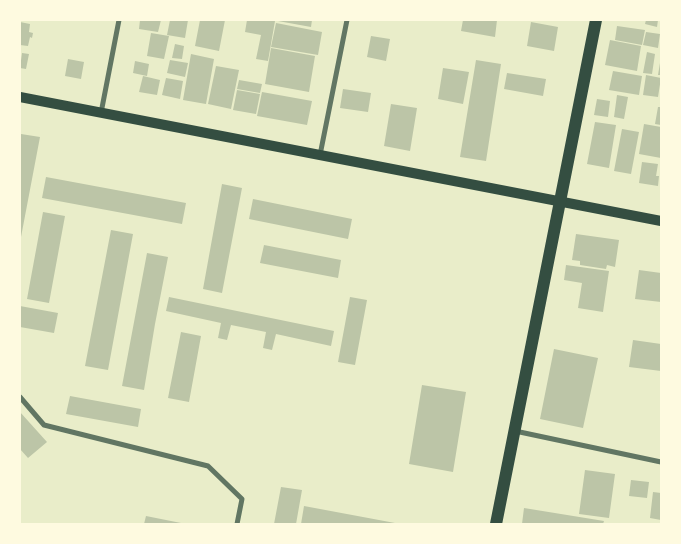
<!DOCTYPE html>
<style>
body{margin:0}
#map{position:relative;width:681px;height:544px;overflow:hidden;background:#e9edc9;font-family:"DM Sans",sans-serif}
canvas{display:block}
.frame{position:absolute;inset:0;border:21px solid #fefae0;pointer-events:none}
</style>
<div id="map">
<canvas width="681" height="544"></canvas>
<div class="frame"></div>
</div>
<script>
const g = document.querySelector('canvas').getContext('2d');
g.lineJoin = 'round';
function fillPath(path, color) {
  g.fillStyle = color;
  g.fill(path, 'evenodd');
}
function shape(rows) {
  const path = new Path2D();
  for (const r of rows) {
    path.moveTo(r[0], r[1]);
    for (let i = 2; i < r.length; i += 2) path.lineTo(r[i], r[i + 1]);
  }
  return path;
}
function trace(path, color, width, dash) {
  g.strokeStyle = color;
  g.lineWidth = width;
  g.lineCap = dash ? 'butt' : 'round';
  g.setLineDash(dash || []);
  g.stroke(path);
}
fillPath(shape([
 [140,20,161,20,158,32,139,29],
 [170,20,188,20,185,38,167,35],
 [200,20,225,20,219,51,195,46],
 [247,20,275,21,268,61,256,59,261,35,245,32],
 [278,20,312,20,311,27,278,21],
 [463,20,497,20,495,37,461,31],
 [646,20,658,20,657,27,645,24],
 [20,22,30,24,29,32,33,33,32,38,30,37,28,46,20,45],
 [531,22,558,27,554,51,527,46],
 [276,23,322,32,318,55,271,47],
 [617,26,645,30,642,45,615,40],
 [646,32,660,34,658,48,643,45],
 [151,33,169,36,164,59,147,56],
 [371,36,390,39,386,61,367,57],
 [610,40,641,46,637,71,605,65],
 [175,44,184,46,182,59,172,58],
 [271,48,315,56,309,92,265,84],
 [647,52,655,54,652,74,643,73],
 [22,53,29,54,26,69,20,68],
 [191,54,214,59,206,104,183,100],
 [68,59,84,62,81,79,65,76],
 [170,60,188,63,185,77,167,73],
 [476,60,501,64,486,161,460,157],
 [135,61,149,64,147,76,133,73],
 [660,63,661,63,661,75,658,75],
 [216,66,239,70,231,109,208,104],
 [443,68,469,72,463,104,438,99],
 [613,71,642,76,639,95,609,90],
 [507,73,546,79,543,96,504,89],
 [646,75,661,78,658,97,643,95],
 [143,76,160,80,157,95,139,92],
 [166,78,183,81,180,99,162,95],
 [239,80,262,84,260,93,237,89],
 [343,89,371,93,368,112,340,108],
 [237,90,260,94,256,114,233,110],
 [262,92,312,101,307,125,257,116],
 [617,95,628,97,624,119,614,117],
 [597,99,610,101,608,117,594,115],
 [391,104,417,108,410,151,384,146],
 [658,107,661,107,661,125,655,124],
 [595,122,616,125,609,168,587,164],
 [644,124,661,127,661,158,639,154],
 [622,129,639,132,631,174,614,171],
 [21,134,40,137,21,237,20,237],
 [642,162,658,164,656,176,659,176,658,186,639,183],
 [46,177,186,203,182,224,42,198],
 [222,184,242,188,222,293,203,289],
 [253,199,352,219,348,239,249,219],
 [43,212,65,216,49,303,27,299],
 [111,230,133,234,108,370,85,366],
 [576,234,619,240,615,267,607,265,606,269,580,265,580,261,572,260],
 [264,245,341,260,338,278,260,263],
 [147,253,168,257,155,324,144,390,122,386],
 [566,265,609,271,603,312,578,308,582,283,564,280],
 [639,270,661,273,661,302,635,299],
 [169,297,334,331,331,346,276,334,272,350,263,348,266,332,231,325,227,340,218,338,221,323,166,311],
 [350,297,367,300,355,365,338,362],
 [20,306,58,313,54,333,20,327],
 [181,332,201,336,189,402,168,398],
 [633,340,661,344,661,371,629,367],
 [554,349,598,358,583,428,540,419],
 [422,385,466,392,453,472,409,464],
 [70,396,141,409,138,427,66,414],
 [20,412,47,442,28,458,20,449],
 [585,470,615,474,609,518,579,514],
 [631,480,649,482,647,498,629,496],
 [281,487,302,490,296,524,274,524],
 [653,492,661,493,661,520,650,518],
 [304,506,395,523,394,524,301,524],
 [524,508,604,521,603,524,522,524],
 [146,516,181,523,181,524,144,524]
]), '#bcc5a7');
trace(shape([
 [101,113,119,20],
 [320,155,347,20],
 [20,397,44,425,208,466,242,499,237,524],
 [515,431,661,462]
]), '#617663', 5);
trace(shape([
 [20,97,661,221]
]), '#344e41', 10);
trace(shape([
 [496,524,596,20]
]), '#344e41', 12);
</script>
